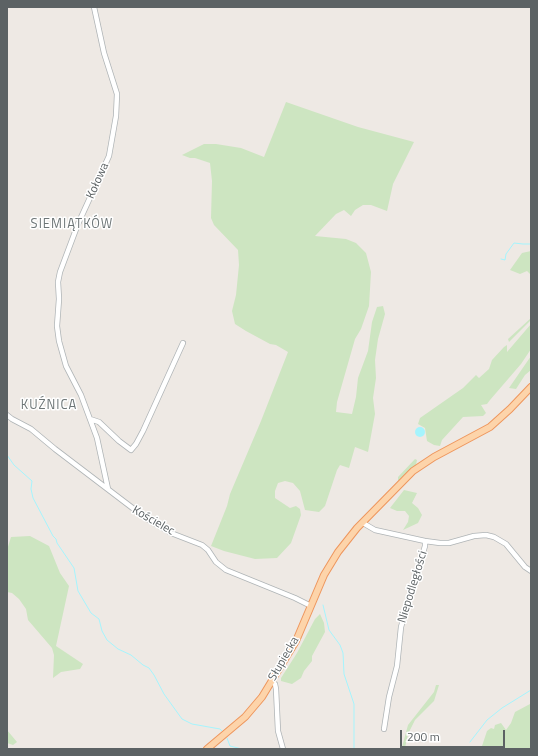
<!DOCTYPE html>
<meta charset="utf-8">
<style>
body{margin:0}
#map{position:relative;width:538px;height:756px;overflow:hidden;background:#eee9e4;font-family:"Titillium Web",sans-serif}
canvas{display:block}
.frame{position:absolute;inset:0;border:8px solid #5c6264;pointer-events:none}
.scale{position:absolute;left:400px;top:730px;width:105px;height:18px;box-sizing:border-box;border:2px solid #5c6264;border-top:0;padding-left:5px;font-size:12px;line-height:14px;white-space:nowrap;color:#5c6264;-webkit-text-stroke:3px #fff;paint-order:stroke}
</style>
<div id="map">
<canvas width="538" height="756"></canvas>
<div class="frame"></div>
<div class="scale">200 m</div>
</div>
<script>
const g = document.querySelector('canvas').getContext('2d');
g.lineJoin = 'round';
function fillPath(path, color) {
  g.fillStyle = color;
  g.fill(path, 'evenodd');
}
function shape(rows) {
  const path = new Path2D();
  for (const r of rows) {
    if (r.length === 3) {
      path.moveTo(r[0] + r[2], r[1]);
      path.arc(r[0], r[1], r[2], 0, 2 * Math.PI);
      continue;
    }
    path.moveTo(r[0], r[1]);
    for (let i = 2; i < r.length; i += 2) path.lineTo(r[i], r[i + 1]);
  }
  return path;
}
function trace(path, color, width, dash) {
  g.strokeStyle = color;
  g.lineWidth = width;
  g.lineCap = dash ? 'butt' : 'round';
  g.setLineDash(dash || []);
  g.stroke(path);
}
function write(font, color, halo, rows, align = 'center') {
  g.font = font + ' "Titillium Web",sans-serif';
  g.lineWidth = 3;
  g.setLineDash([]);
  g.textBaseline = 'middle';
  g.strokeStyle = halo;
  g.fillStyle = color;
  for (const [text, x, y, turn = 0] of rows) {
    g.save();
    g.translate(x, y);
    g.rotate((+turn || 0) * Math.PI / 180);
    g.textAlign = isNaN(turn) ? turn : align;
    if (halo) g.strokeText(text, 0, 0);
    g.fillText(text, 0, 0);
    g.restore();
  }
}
fillPath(shape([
 [286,102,358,127,414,142,393,184,387,211,371,205,363,205,355,210,351,216,344,210,336,214,315,236,346,239,356,243,366,253,371,272,369,306,361,329,355,339,337,402,336,412,352,414,356,397,358,378,368,351,372,322,377,307,383,306,385,314,378,339,375,360,376,378,373,398,375,414,368,452,355,447,349,468,340,465,337,470,325,506,319,512,305,510,300,491,293,483,285,481,278,483,275,491,275,498,290,508,296,506,300,509,301,515,291,543,277,558,255,559,224,551,211,546,227,506,230,494,261,421,288,352,276,345,270,344,246,331,235,324,232,311,236,295,239,265,238,250,214,225,211,218,212,181,210,163,195,158,190,158,182,155,204,144,216,144,241,148,264,157],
 [531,251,531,275,527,271,520,274,510,270,522,253],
 [531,318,531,320,509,342,508,339],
 [531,324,531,349,521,364,490,400,487,404,481,405,486,413,483,416,463,417,442,440,440,446,434,445,427,441,425,428,418,424,420,418,463,388,476,375,479,378,489,369,492,360,504,347,507,345,507,352],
 [531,356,531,370,525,375,516,389,509,388],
 [415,459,417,460,416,465,398,481,398,477],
 [404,490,417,493,412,503,418,508,422,515,418,523,403,530,408,522,409,516,405,511,397,511,390,508],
 [30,536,49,546,60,573,69,586,56,646,83,664,80,669,61,672,53,678,54,655,52,648,28,620,26,609,19,599,12,593,7,592,7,550,11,537],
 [320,614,324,623,325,632,312,656,312,661,304,671,301,678,292,684,281,681,281,678,297,653,315,619],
 [436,685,439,685,434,701,415,720,408,734,405,748,402,747,408,725,434,692],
 [530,704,531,705,531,749,481,749,487,731,491,728,494,729,495,725,501,723,506,730,511,723,515,712],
 [7,730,17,742,13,745,7,743]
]), '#cde5c1');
fillPath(shape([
 [420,432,5]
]), '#a5f4fd');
trace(shape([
 [501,259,505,260,506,254,514,243,523,244,531,244],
 [7,455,14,465,32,481,31,489,33,498,53,536,56,539,57,543,74,568,78,591,91,613,99,619,102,631,107,640,118,649,131,655,143,665,149,668,154,675,164,694,182,719,192,724,220,729,222,731],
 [323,605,329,630,340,645,343,653,344,674,354,704,354,749],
 [227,738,230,746,242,749],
 [470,742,487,720,502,708,531,690],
 [464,749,466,747]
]), '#a5f4fd', 1);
const minor = shape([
 [94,7,104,53,117,94,116,116,109,156,78,224,60,272,58,282,59,299,57,326,59,341,66,366,81,395,97,438,108,489],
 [7,415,12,419,31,429,55,449,147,519,171,533,202,545,208,550,216,562,226,570,295,598,311,606],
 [90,419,99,422,119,441,131,450,136,444,143,431,183,343],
 [363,523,375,530,425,541,440,543,449,543,474,536,486,535,494,537,506,544,525,567,531,571],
 [271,682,275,684,276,689,278,731,283,749],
 [384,729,389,697,397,666,401,627,425,546,425,541]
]);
const major = shape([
 [207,749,245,717,262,697,296,641,324,575,338,552,357,528,413,471,434,457,490,427,510,409,531,387]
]);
trace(minor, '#afb4b6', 6);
trace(major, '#ee965d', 8);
trace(minor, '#fff', 4.5);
trace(major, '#fdd4aa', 6);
write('12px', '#5c6264', '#fff', [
 ["Kołowa",98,181,-66],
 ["Kościelec",153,521,30],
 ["Niepodległości",413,587,-73],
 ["Słupiecka",284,659,-60]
]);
g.letterSpacing = '1px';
write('13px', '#6d7576', '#fff', [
 ["SIEMIĄTKÓW",72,225],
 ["KUŹNICA",49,406]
]);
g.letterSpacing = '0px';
</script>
